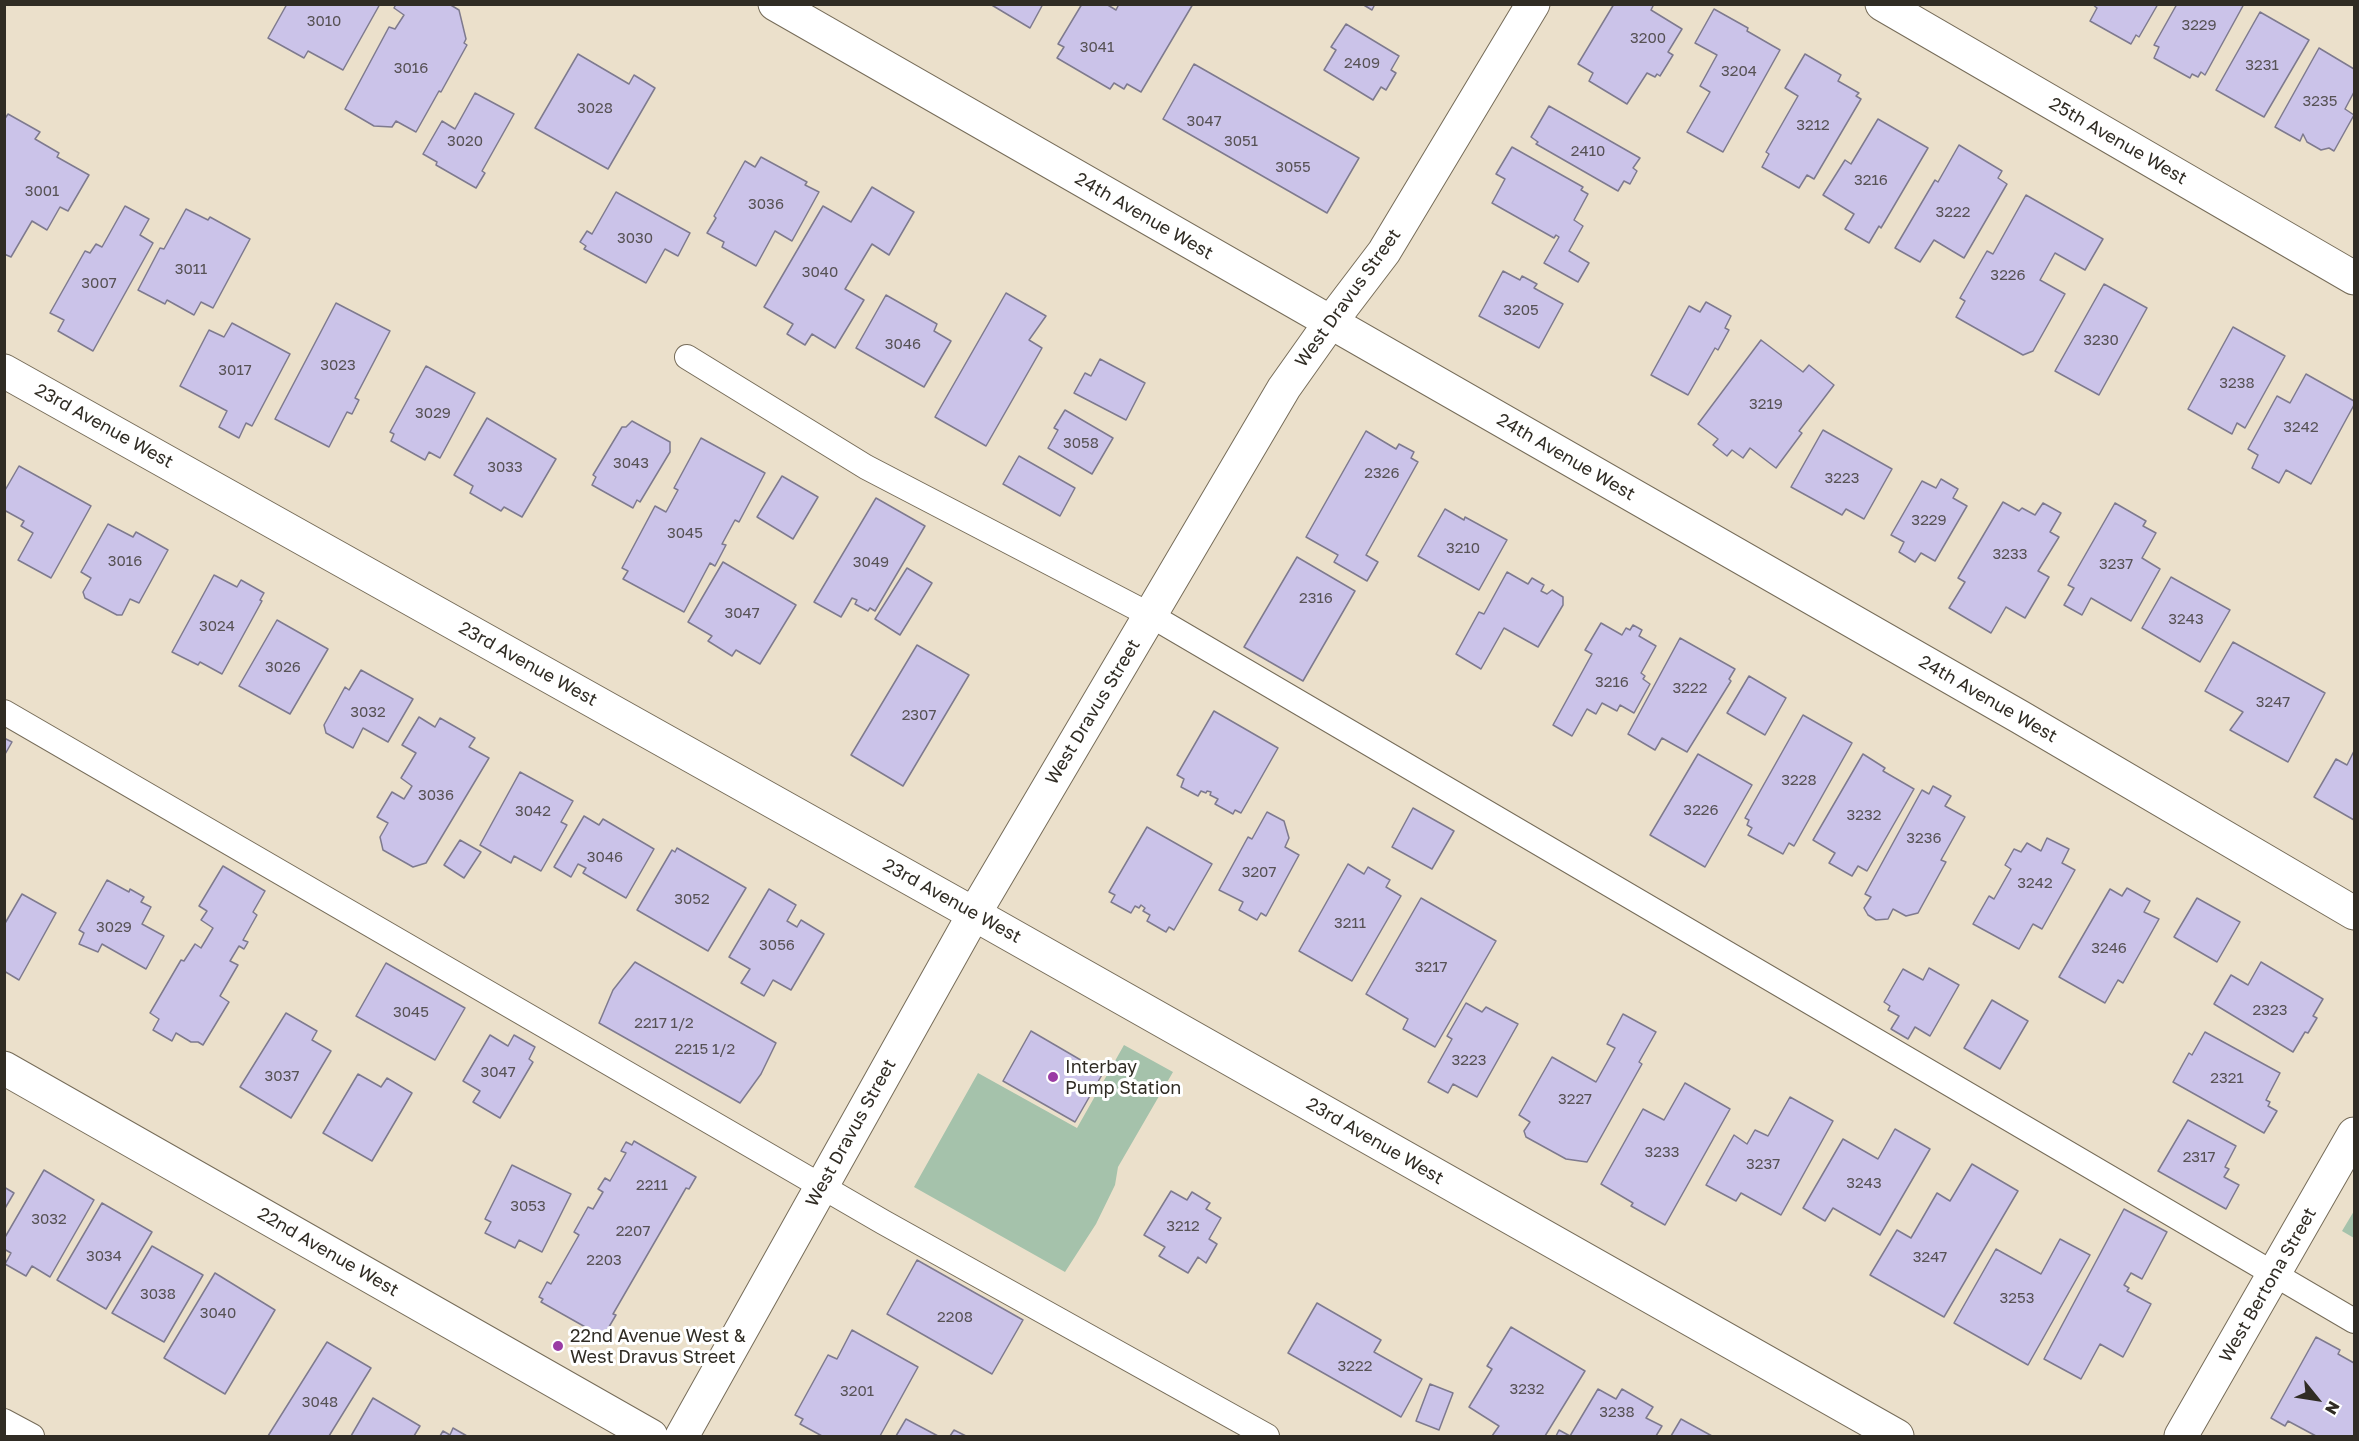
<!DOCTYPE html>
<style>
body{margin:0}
#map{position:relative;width:2359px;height:1441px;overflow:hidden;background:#ebe0cb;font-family:"Golos Text",sans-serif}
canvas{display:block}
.frame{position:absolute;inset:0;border:6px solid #302c24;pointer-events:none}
.north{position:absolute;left:2287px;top:1369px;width:60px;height:60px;-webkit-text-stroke:4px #fff;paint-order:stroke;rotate:120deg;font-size:16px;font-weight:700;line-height:24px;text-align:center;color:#302c24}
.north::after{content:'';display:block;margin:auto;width:21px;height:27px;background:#302c24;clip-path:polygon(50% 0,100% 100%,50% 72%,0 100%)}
</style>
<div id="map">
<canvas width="2359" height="1441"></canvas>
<div class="frame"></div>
<div class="north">N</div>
</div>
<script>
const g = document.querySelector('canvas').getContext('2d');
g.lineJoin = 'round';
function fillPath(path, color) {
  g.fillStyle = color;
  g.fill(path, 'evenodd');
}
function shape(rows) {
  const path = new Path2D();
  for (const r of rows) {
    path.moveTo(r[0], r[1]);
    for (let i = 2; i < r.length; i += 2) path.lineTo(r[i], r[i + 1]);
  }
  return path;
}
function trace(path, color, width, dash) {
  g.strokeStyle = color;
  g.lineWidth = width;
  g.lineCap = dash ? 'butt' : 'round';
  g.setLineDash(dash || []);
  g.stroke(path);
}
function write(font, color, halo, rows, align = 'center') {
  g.font = font + ' "Golos Text",sans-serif';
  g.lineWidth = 6;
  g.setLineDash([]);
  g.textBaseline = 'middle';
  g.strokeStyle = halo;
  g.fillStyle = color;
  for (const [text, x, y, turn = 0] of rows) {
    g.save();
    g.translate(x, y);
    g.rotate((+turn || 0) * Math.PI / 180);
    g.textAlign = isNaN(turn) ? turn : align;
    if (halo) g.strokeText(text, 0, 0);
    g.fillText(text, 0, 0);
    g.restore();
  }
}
fillPath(shape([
 [1124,1045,1173,1072,1118,1167,1115,1185,1096,1224,1065,1272,914,1187,978,1073,1077,1128],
 [2354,1211,2354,1238,2342,1231]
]), '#a5c2ab');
const building = shape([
 [287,4,380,4,343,70,308,51,304,58,268,38,287,4],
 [396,4,449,4,459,10,466,39,464,43,467,45,441,92,439,91,416,132,396,121,392,127,374,126,345,109,389,27,395,29,404,15,394,8,396,4],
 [990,4,1043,4,1030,28,990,4],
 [1082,4,1106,4,1116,10,1119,4,1193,4,1141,92,1127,84,1124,89,1114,83,1110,89,1057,58,1064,47,1058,44,1082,4],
 [1362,4,1375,4,1372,10,1362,4],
 [1614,4,1654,4,1651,10,1682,29,1668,52,1673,55,1660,76,1657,74,1655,77,1647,73,1627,104,1589,81,1593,73,1578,64,1614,4],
 [2092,4,2158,4,2139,37,2136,35,2131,44,2090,21,2097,8,2092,4],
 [2177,4,2244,4,2205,75,2201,72,2198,77,2192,74,2190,78,2154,58,2159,47,2154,45,2177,4],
 [1714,9,1748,28,1747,31,1780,50,1723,152,1687,132,1710,92,1700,86,1717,55,1695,43,1714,9],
 [2260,12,2309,40,2264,117,2216,90,2260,12],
 [1346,24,1399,56,1391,70,1396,73,1386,90,1381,87,1373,100,1324,70,1336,50,1331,47,1346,24],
 [2319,48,2354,69,2354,92,2345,109,2354,115,2334,151,2329,148,2321,150,2307,142,2303,134,2300,141,2275,127,2319,48],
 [578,54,629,84,634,75,655,88,608,169,535,128,578,54],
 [1805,54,1841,75,1838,81,1859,93,1856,96,1861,99,1814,179,1807,175,1799,188,1762,167,1769,154,1766,152,1798,96,1785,88,1805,54],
 [1194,64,1359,158,1327,213,1163,119,1194,64],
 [475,93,514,114,482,171,485,173,476,188,436,165,437,162,423,154,442,121,455,129,475,93],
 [1549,106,1640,158,1633,168,1637,171,1630,184,1624,181,1618,191,1536,144,1538,142,1531,137,1549,106],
 [8,114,40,132,35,139,59,153,57,157,89,175,68,211,60,207,47,230,32,221,11,257,4,254,4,120,8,114],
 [1878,119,1928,148,1881,228,1879,226,1869,243,1845,229,1854,214,1823,195,1845,160,1851,164,1878,119],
 [1959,145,2002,171,1998,178,2007,184,1964,258,1934,240,1920,262,1895,248,1935,180,1938,182,1959,145],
 [1512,147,1583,187,1581,190,1588,194,1574,220,1583,226,1569,251,1589,263,1578,282,1544,263,1559,237,1556,235,1554,238,1492,203,1505,179,1496,174,1512,147],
 [761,157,807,182,805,185,819,192,792,241,775,231,756,266,722,247,724,242,707,233,716,218,714,216,745,161,755,167,761,157],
 [872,187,914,212,889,255,872,244,845,289,864,300,835,348,812,334,805,345,787,334,793,324,764,307,823,206,851,222,872,187],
 [616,192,690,233,678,256,665,249,646,283,584,249,586,246,580,242,587,231,592,234,616,192],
 [2026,195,2103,239,2085,270,2055,253,2040,280,2065,294,2033,351,2023,355,1956,317,1965,301,1960,298,1987,251,1993,254,2026,195],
 [125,206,149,219,140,235,153,243,93,351,58,331,64,320,50,313,85,251,90,253,96,244,102,247,125,206],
 [186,209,208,220,210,217,250,239,213,308,201,302,194,315,167,300,165,304,138,290,160,248,164,249,186,209],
 [1503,271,1520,280,1522,276,1537,284,1534,288,1563,304,1539,348,1479,316,1503,271],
 [2104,284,2147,308,2099,395,2055,371,2104,284],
 [1006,293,1046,316,1029,340,1042,348,986,446,935,417,1006,293],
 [886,295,937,324,934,331,951,341,924,387,856,348,886,295],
 [1706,302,1731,316,1725,328,1729,330,1718,350,1715,348,1688,395,1651,375,1689,306,1700,312,1706,302],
 [336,303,390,331,355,398,359,400,352,414,347,412,329,447,275,419,336,303],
 [232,323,290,354,252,426,246,423,239,438,219,427,227,411,180,386,209,330,224,337,232,323],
 [2233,327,2285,356,2245,428,2237,423,2232,434,2188,409,2233,327],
 [1761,340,1803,372,1809,365,1834,385,1799,431,1802,433,1776,468,1750,448,1743,458,1732,450,1727,456,1713,445,1718,439,1698,424,1761,340],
 [1100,359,1145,383,1126,420,1074,393,1085,373,1091,376,1100,359],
 [426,366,475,393,440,458,429,452,425,460,391,441,394,434,390,432,426,366],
 [2306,374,2354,401,2354,405,2311,484,2286,470,2279,483,2252,468,2258,455,2248,449,2277,396,2290,403,2306,374],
 [1065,410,1113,438,1092,474,1048,448,1058,430,1054,428,1065,410],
 [487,418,556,459,522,517,504,507,501,511,470,493,473,486,454,475,487,418],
 [632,421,670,442,670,452,640,502,637,500,633,508,592,485,596,477,593,475,622,427,626,427,632,421],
 [1823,430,1892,469,1864,519,1846,509,1842,515,1791,487,1823,430],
 [1366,431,1396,449,1399,444,1414,452,1411,458,1418,462,1366,555,1378,562,1367,581,1334,562,1338,555,1306,537,1366,431],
 [701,438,765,473,739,522,735,520,722,544,726,545,715,566,710,563,684,612,623,579,628,571,622,568,655,506,666,512,678,490,674,488,701,438],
 [1019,456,1075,488,1060,516,1003,484,1019,456],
 [19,466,91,506,51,578,18,560,33,533,21,526,24,521,4,510,4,492,19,466],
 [782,476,818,497,793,539,757,517,782,476],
 [1941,479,1958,489,1953,498,1967,506,1935,561,1921,553,1915,562,1899,552,1904,542,1891,535,1922,481,1936,488,1941,479],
 [876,498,925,526,875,611,870,608,868,611,855,604,857,600,852,598,841,617,814,602,876,498],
 [2003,502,2019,511,2022,508,2035,515,2043,503,2061,513,2050,532,2059,537,2038,571,2049,577,2025,618,2006,607,1991,633,1949,608,1965,582,1958,578,2003,502],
 [2115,503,2146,521,2143,526,2156,533,2142,558,2160,569,2131,621,2091,598,2082,615,2064,605,2074,588,2068,585,2115,503],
 [1445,509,1464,520,1465,517,1507,540,1479,590,1418,556,1445,509],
 [108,524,133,537,136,532,168,550,139,603,130,599,122,615,117,615,85,598,83,592,91,578,81,572,108,524],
 [1297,557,1355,591,1303,681,1244,647,1297,557],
 [723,562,796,605,760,664,736,650,732,656,708,641,712,636,688,622,723,562],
 [907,568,932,583,900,635,875,619,907,568],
 [1507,572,1528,584,1532,578,1544,585,1541,591,1547,594,1552,590,1563,597,1563,605,1538,647,1504,628,1481,669,1456,654,1479,612,1484,614,1507,572],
 [214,575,237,587,241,580,264,593,260,600,262,601,222,674,200,662,198,665,172,652,214,575],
 [2171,577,2230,610,2200,662,2142,628,2171,577],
 [277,620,328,649,290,714,239,686,277,620],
 [1601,623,1622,635,1626,628,1630,630,1633,625,1642,630,1639,636,1656,646,1641,673,1645,676,1643,679,1650,684,1634,713,1620,705,1617,711,1602,703,1596,714,1587,709,1572,736,1553,725,1592,654,1585,650,1601,623],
 [1680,638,1735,669,1729,679,1731,681,1687,752,1662,738,1655,750,1628,734,1680,638],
 [2233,642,2325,693,2288,762,2230,730,2243,712,2205,691,2233,642],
 [917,645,969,675,903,786,851,755,917,645],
 [361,670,413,699,388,742,363,728,353,748,326,733,324,725,345,687,349,690,361,670],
 [1749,676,1786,698,1765,735,1727,713,1749,676],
 [1214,711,1278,748,1241,813,1235,810,1233,814,1215,804,1218,799,1210,795,1211,792,1207,791,1206,793,1201,791,1198,796,1181,787,1184,779,1177,775,1214,711],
 [1803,715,1852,743,1794,846,1789,843,1783,854,1748,835,1752,828,1747,825,1749,820,1745,818,1803,715],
 [419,717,435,727,440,718,475,738,469,747,489,758,426,863,413,867,383,850,380,837,388,823,377,817,392,792,404,799,412,786,401,778,416,753,402,745,419,717],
 [4,738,12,742,4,756,4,738],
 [2354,751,2354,820,2314,797,2336,759,2347,765,2354,751],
 [1698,754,1752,785,1705,867,1650,835,1698,754],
 [1863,754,1885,768,1883,771,1914,789,1867,871,1858,866,1852,876,1829,863,1835,853,1813,840,1863,754],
 [520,772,573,801,561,822,567,825,541,871,514,856,511,863,480,845,520,772],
 [1933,786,1951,796,1945,806,1965,817,1941,860,1946,862,1918,913,1906,916,1893,909,1888,919,1876,920,1868,915,1864,908,1871,897,1865,894,1922,790,1929,794,1933,786],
 [1413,808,1454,831,1432,869,1392,847,1413,808],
 [1267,812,1284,821,1289,838,1285,847,1299,855,1266,916,1261,913,1257,920,1239,910,1243,902,1219,890,1248,837,1252,839,1267,812],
 [584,816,599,825,603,819,654,849,626,898,583,873,586,868,578,864,571,877,554,867,584,816],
 [1147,827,1212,864,1174,930,1169,927,1166,932,1147,921,1150,915,1143,911,1145,908,1141,905,1139,908,1135,906,1131,913,1111,902,1115,895,1109,892,1147,827],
 [2047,838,2069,849,2062,863,2075,870,2042,929,2033,924,2019,949,1973,924,1989,896,1994,899,2011,869,2005,865,2014,849,2021,852,2027,843,2041,851,2047,838],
 [460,840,481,852,464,878,444,865,460,840],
 [677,848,746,888,708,951,637,910,672,850,675,852,677,848],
 [1348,864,1364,874,1368,867,1390,880,1386,887,1401,896,1352,981,1299,951,1348,864],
 [223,866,265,891,253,912,257,915,243,940,248,942,244,949,239,946,230,961,238,965,220,996,229,1002,203,1045,198,1042,191,1042,176,1033,172,1041,153,1030,159,1019,150,1013,181,960,184,961,195,944,201,948,213,928,201,920,207,911,199,906,223,866],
 [107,880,129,892,130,889,144,897,141,902,151,907,142,924,164,936,146,969,102,944,98,952,79,944,84,933,79,930,107,880],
 [2127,888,2150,901,2144,912,2159,919,2123,983,2118,980,2105,1003,2059,977,2110,889,2122,896,2127,888],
 [769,889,796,905,787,921,797,927,801,920,824,934,791,990,773,980,764,996,741,983,750,969,729,957,769,889],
 [22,894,56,913,19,980,4,971,4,925,22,894],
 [1421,898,1496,941,1435,1047,1403,1029,1408,1019,1366,994,1421,898],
 [2197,898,2240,922,2217,962,2174,937,2197,898],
 [635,962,776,1043,761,1074,740,1103,599,1023,613,990,635,962],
 [2261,962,2323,999,2313,1016,2317,1018,2308,1033,2305,1032,2293,1052,2214,1004,2231,975,2248,985,2261,962],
 [386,963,465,1008,435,1060,356,1016,386,963],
 [1929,968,1959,985,1930,1036,1915,1027,1908,1039,1891,1029,1899,1016,1888,1010,1890,1006,1884,1002,1903,969,1923,980,1929,968],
 [1992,1000,2028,1021,2000,1069,1964,1048,1992,1000],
 [1466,1003,1482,1012,1486,1007,1518,1024,1477,1097,1453,1084,1448,1093,1428,1082,1452,1039,1447,1036,1466,1003],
 [286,1013,317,1031,312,1040,331,1051,291,1118,240,1087,286,1013],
 [1623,1014,1656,1032,1639,1062,1642,1064,1587,1162,1566,1159,1526,1137,1524,1131,1530,1122,1519,1115,1552,1057,1596,1082,1615,1048,1607,1044,1623,1014],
 [1031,1031,1103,1073,1075,1122,1003,1081,1031,1031],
 [2205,1032,2280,1073,2266,1100,2270,1102,2268,1106,2277,1111,2264,1133,2173,1082,2189,1053,2192,1055,2205,1032],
 [490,1035,508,1046,514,1035,535,1047,529,1059,533,1062,500,1118,473,1102,480,1091,463,1081,490,1035],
 [358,1074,381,1087,387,1078,412,1093,372,1161,323,1133,358,1074],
 [1685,1083,1730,1109,1665,1225,1631,1206,1633,1203,1601,1184,1643,1109,1664,1120,1685,1083],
 [1790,1097,1833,1121,1781,1215,1741,1193,1736,1201,1706,1185,1734,1135,1747,1144,1755,1130,1768,1136,1790,1097],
 [2188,1120,2236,1146,2225,1167,2229,1169,2224,1177,2239,1185,2226,1209,2158,1171,2188,1120],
 [1895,1129,1930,1149,1880,1235,1833,1208,1825,1221,1803,1208,1843,1139,1878,1159,1895,1129],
 [634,1141,696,1177,689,1189,686,1188,613,1314,616,1315,603,1337,541,1302,543,1299,539,1297,547,1282,551,1284,579,1235,574,1232,588,1207,593,1209,603,1192,598,1189,605,1178,610,1181,626,1153,621,1151,626,1142,632,1145,634,1141],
 [1972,1164,2018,1191,1944,1317,1870,1275,1897,1230,1911,1238,1937,1193,1950,1201,1972,1164],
 [512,1165,571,1194,542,1252,519,1240,515,1248,485,1233,491,1222,485,1219,512,1165],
 [44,1170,94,1200,50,1277,32,1266,26,1276,5,1264,11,1253,4,1249,4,1239,44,1170],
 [4,1187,14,1193,4,1210,4,1187],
 [1171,1191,1187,1200,1192,1192,1210,1203,1206,1209,1221,1218,1209,1239,1217,1244,1206,1263,1198,1257,1188,1273,1159,1256,1165,1247,1144,1235,1171,1191],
 [102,1203,152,1232,106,1309,57,1280,102,1203],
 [2124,1209,2167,1232,2142,1279,2131,1273,2124,1285,2129,1288,2127,1291,2151,1304,2123,1357,2100,1344,2081,1379,2044,1359,2124,1209],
 [2060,1239,2090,1255,2028,1365,1954,1323,1996,1249,2041,1274,2060,1239],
 [152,1246,203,1275,164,1342,112,1313,152,1246],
 [917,1260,1023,1320,992,1374,887,1314,917,1260],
 [215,1273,275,1310,225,1394,164,1358,215,1273],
 [1317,1303,1381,1340,1374,1352,1422,1379,1401,1417,1288,1353,1317,1303],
 [1511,1327,1585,1371,1545,1436,1492,1436,1499,1426,1469,1407,1492,1369,1487,1366,1511,1327],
 [852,1330,918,1367,880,1436,822,1436,800,1424,803,1419,795,1415,828,1355,837,1359,852,1330],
 [2316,1337,2340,1350,2338,1354,2354,1363,2354,1436,2316,1436,2288,1421,2285,1426,2271,1418,2316,1337],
 [327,1342,371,1368,329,1436,268,1436,327,1342],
 [1430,1384,1453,1393,1439,1430,1416,1421,1430,1384],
 [1598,1389,1616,1399,1622,1389,1653,1407,1646,1418,1662,1426,1656,1436,1570,1436,1598,1389],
 [373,1398,420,1426,414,1436,351,1436,373,1398],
 [906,1419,938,1436,896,1436,906,1419],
 [1681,1419,1712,1436,1671,1436,1681,1419],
 [453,1428,467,1436,440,1436,443,1431,450,1435,453,1428],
 [954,1430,966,1436,950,1436,954,1430],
 [1559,1430,1570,1436,1556,1436,1559,1430]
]);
fillPath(building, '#cbc3e9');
trace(building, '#7e7a8e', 1.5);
const lane = shape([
 [687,357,866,467,1150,615,2354,1321],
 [4,712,883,1222,1267,1436],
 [4,1421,32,1436]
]);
const street = shape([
 [775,4,2020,717,2354,913],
 [1882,4,2354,278],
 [4,371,974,914,1897,1436],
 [2181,1436,2354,1134]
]);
const secondary = shape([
 [4,1068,651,1436],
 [682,1436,974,914,1284,388,1330,323,1384,252,1533,4]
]);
trace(lane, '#766c59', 26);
trace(street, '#766c59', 35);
trace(secondary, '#766c59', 35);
trace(lane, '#fff', 24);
trace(street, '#fff', 33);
trace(secondary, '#fff', 33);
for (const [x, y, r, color] of [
 [1053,1077,6,"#9a3ba4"],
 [558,1346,6,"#9a3ba4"]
]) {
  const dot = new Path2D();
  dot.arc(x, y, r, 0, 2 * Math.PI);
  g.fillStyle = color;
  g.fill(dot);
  trace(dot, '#fff', 2);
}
write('15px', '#575255', null, [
 ["3010",324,21],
 ["3229",2199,25],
 ["3200",1648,38],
 ["3041",1097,47],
 ["2409",1362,63],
 ["3231",2262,65],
 ["3016",411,68],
 ["3204",1739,71],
 ["3235",2320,101],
 ["3028",595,108],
 ["3047",1204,121],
 ["3212",1813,125],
 ["3020",465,141],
 ["3051",1241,141],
 ["2410",1588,151],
 ["3055",1293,167],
 ["3216",1871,180],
 ["3001",42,191],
 ["3036",766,204],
 ["3222",1953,212],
 ["3030",635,238],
 ["3011",191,269],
 ["3040",820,272],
 ["3226",2008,275],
 ["3007",99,283],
 ["3205",1521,310],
 ["3230",2101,340],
 ["3046",903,344],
 ["3023",338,365],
 ["3017",235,370],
 ["3238",2237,383],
 ["3219",1766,404],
 ["3029",433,413],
 ["3242",2301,427],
 ["3058",1081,443],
 ["3043",631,463],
 ["3033",505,467],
 ["2326",1382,473],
 ["3223",1842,478],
 ["3229",1929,520],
 ["3045",685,533],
 ["3210",1463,548],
 ["3233",2010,554],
 ["3016",125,561],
 ["3049",871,562],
 ["3237",2116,564],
 ["2316",1316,598],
 ["3047",742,613],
 ["3243",2186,619],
 ["3024",217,626],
 ["3026",283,667],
 ["3216",1612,682],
 ["3222",1690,688],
 ["3247",2273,702],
 ["3032",368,712],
 ["2307",919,715],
 ["3228",1799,780],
 ["3036",436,795],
 ["3226",1701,810],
 ["3042",533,811],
 ["3232",1864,815],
 ["3236",1924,838],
 ["3046",605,857],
 ["3207",1259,872],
 ["3242",2035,883],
 ["3052",692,899],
 ["3211",1350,923],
 ["3029",114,927],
 ["3056",777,945],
 ["3246",2109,948],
 ["3217",1431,967],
 ["2323",2270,1010],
 ["3045",411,1012],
 ["2217 1/2",664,1023],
 ["2215 1/2",705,1049],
 ["3223",1469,1060],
 ["3047",498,1072],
 ["3037",282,1076],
 ["2321",2227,1078],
 ["3227",1575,1099],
 ["3233",1662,1152],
 ["2317",2199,1157],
 ["3237",1763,1164],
 ["3243",1864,1183],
 ["2211",652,1185],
 ["3053",528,1206],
 ["3032",49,1219],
 ["3212",1183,1226],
 ["2207",633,1231],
 ["3034",104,1256],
 ["3247",1930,1257],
 ["2203",604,1260],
 ["3038",158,1294],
 ["3253",2017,1298],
 ["3040",218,1313],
 ["2208",955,1317],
 ["3222",1355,1366],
 ["3232",1527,1389],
 ["3201",857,1391],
 ["3048",320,1402],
 ["3238",1617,1412]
]);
write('18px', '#302c24', '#fff', [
 ["25th Avenue West",2118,141,30],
 ["24th Avenue West",1144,216,30],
 ["West Dravus Street",1348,298,-54],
 ["23rd Avenue West",104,426,29],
 ["24th Avenue West",1566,457,30],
 ["23rd Avenue West",528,664,29],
 ["24th Avenue West",1988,699,30],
 ["West Dravus Street",1093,712,-59],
 ["23rd Avenue West",952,901,29],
 ["West Dravus Street",851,1133,-61],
 ["23rd Avenue West",1375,1141,30],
 ["22nd Avenue West",328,1252,30],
 ["West Bertona Street",2268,1285,-60]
]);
write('18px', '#302c24', '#fff', [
 ["Interbay",1065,1067],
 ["Pump Station",1065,1088],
 ["22nd Avenue West &",570,1336],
 ["West Dravus Street",570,1357]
], 'left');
</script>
